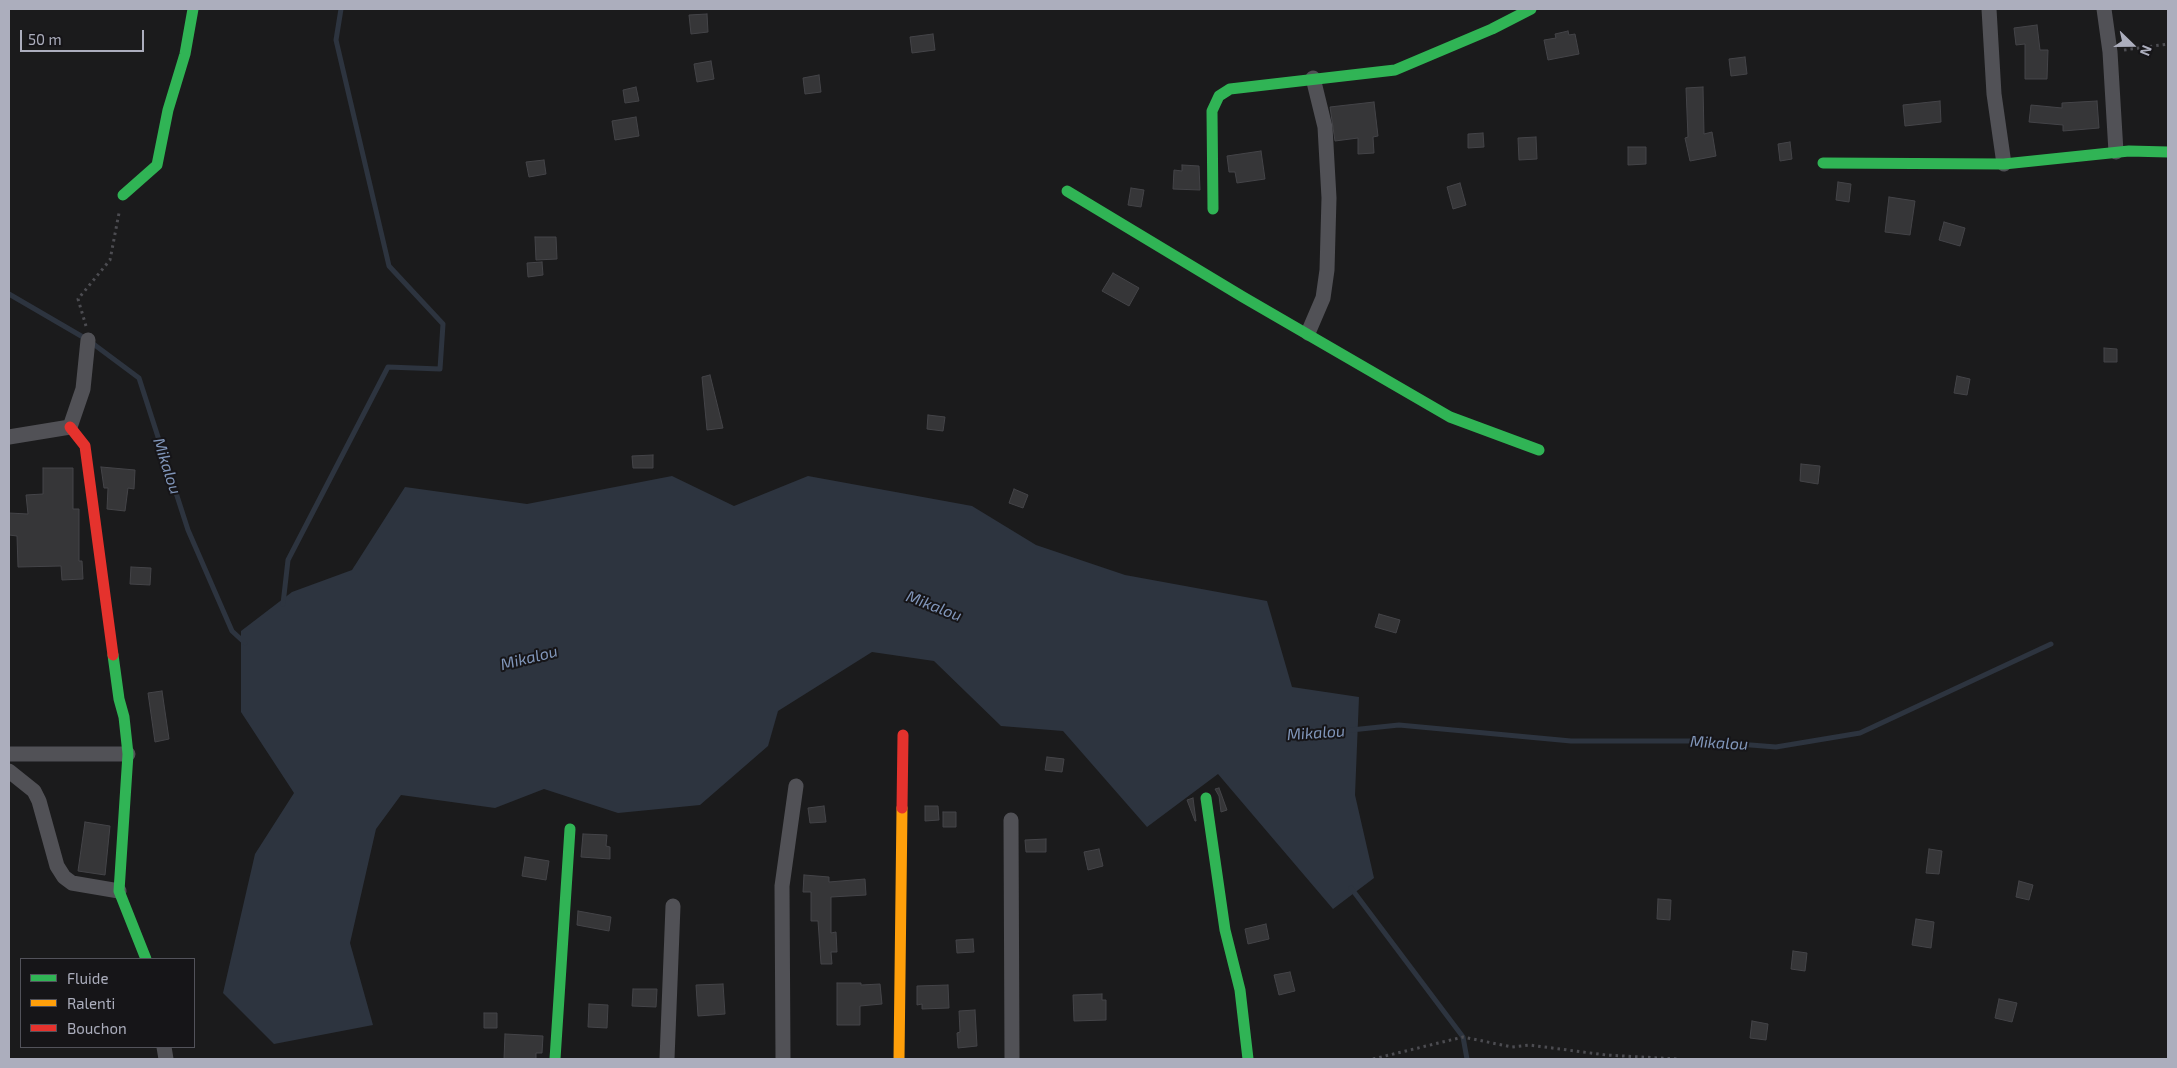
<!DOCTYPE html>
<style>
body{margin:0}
#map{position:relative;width:2177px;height:1068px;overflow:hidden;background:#1b1b1c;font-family:"Exo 2",sans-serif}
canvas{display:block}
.frame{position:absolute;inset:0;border:10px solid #acaebd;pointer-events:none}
.legend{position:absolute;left:20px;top:958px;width:175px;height:90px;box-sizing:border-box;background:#161518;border:1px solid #52525a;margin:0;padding:6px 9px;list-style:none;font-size:15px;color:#acaebd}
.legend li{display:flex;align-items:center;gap:10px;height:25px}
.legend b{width:25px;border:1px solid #52525a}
.north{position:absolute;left:2107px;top:20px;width:50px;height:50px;-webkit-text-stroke:4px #161518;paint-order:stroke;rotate:112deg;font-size:14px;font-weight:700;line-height:20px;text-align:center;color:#acaebd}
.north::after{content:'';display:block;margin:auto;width:18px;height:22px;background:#acaebd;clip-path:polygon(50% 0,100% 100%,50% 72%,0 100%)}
.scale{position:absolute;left:20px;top:30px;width:124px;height:22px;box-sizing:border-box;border:2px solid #acaebd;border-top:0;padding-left:6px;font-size:15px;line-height:18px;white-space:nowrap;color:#acaebd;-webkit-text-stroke:4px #161518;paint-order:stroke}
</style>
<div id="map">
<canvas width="2177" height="1068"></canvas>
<div class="frame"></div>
<ul class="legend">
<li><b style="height:6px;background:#30b455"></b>Fluide</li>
<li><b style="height:6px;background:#ff9f0a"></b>Ralenti</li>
<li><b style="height:6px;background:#e5322d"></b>Bouchon</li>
</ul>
<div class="north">N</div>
<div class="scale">50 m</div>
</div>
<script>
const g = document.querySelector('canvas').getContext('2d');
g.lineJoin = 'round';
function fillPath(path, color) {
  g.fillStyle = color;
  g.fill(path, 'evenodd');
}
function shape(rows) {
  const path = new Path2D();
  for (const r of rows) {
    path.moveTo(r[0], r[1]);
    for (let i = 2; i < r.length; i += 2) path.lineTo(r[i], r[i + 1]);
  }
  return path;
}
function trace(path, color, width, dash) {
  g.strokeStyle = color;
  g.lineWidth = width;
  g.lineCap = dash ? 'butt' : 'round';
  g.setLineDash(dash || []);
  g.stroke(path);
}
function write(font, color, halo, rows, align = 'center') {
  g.font = font + ' "Exo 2",sans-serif';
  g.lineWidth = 4;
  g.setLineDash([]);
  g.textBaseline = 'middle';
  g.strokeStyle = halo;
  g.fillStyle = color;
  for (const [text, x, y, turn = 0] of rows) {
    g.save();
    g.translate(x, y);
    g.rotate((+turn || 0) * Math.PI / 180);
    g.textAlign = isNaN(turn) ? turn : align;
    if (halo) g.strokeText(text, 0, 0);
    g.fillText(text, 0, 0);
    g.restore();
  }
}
fillPath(shape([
 [672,476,734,506,808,476,972,506,1036,545,1125,575,1267,601,1292,687,1359,697,1355,795,1374,878,1333,909,1218,774,1147,827,1063,731,1001,726,934,661,872,652,778,711,768,746,700,805,618,813,544,789,495,808,401,795,376,829,350,943,373,1025,274,1044,223,993,255,854,294,793,241,712,241,631,292,592,352,570,405,487,527,504]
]), '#2d343f');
trace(shape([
 [9,294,88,340,139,378,188,530,232,631,245,643],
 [283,604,288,560,388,367,440,369,443,324,389,266,336,40,341,9],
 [1351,730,1399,725,1571,741,1700,741,1776,747,1860,733,2051,644],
 [1351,888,1463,1037,1467,1059]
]), '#2d343f', 5);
const building = shape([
 [707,14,708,32,691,34,689,15,707,14],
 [2037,25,2040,50,2048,50,2047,79,2025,79,2025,44,2016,45,2014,28,2037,25],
 [1568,31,1569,35,1575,34,1579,54,1548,60,1544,40,1556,38,1555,34,1568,31],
 [933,34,935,50,912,53,910,37,933,34],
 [1745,57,1747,74,1731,76,1729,59,1745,57],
 [711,61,714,79,697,82,694,64,711,61],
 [819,75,821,92,805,94,803,78,819,75],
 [636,87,639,101,625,103,623,90,636,87],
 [1703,87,1704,134,1712,132,1716,156,1690,161,1685,138,1688,137,1686,88,1703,87],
 [1940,101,1941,122,1905,126,1903,105,1940,101],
 [2097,101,2099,128,2063,131,2063,125,2029,122,2031,105,2062,108,2062,103,2097,101],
 [1374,102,1378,136,1373,137,1374,153,1358,154,1358,138,1335,141,1330,107,1374,102],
 [636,117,639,136,615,140,612,121,636,117],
 [1483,133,1484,147,1468,148,1468,134,1483,133],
 [1536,137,1537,159,1519,160,1518,138,1536,137],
 [1790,142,1792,159,1780,161,1778,144,1790,142],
 [1628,147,1646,147,1646,164,1628,165,1628,147],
 [1261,151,1265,179,1237,183,1235,172,1229,172,1227,156,1261,151],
 [544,160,546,174,529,177,526,162,544,160],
 [1182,165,1199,166,1200,190,1173,189,1174,170,1182,171,1182,165],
 [1838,182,1851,184,1849,202,1836,200,1838,182],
 [1460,183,1466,205,1453,209,1447,187,1460,183],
 [1131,188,1144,190,1141,207,1128,205,1131,188],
 [1889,197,1915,201,1910,235,1885,232,1889,197],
 [1944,222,1965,228,1960,246,1939,240,1944,222],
 [535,237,556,237,557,259,536,260,535,237],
 [542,262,543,275,528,277,527,263,542,262],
 [1113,273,1139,288,1129,306,1102,291,1113,273],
 [2104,348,2117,349,2117,362,2104,362,2104,348],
 [710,375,723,428,707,430,702,377,710,375],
 [1957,376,1970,379,1967,395,1954,393,1957,376],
 [928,415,945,417,943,431,927,429,928,415],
 [653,455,653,468,633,468,632,456,653,455],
 [1801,464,1820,466,1818,484,1800,481,1801,464],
 [101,467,135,470,134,489,128,488,125,511,107,509,108,488,104,488,101,467],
 [43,468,73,468,73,509,79,509,79,561,82,561,83,579,62,580,61,566,18,567,17,536,9,535,9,513,28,514,26,495,43,494,43,468],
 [1014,489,1028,495,1023,508,1009,503,1014,489],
 [131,567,151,568,150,585,130,584,131,567],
 [1379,614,1400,620,1396,633,1375,627,1379,614],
 [162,691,169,739,155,742,148,693,162,691],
 [1047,757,1064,759,1062,772,1045,770,1047,757],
 [1219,788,1227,810,1221,812,1219,796,1215,789,1219,788],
 [1193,798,1196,821,1195,821,1187,800,1193,798],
 [824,806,826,822,810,823,808,808,824,806],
 [925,806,938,806,939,820,925,821,925,806],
 [943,812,956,812,956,827,943,827,943,812],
 [85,822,110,826,105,875,78,871,85,822],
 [583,834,607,835,606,846,610,847,610,859,581,857,583,834],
 [1046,839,1046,852,1026,852,1025,840,1046,839],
 [1099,849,1103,866,1088,870,1084,852,1099,849],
 [1929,849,1942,851,1939,874,1926,873,1929,849],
 [525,857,549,861,546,880,522,876,525,857],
 [804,875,829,877,829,882,865,879,866,895,831,897,831,933,836,932,837,952,831,952,832,964,821,964,818,921,811,921,811,892,803,892,804,875],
 [2019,881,2033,885,2029,900,2016,897,2019,881],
 [1658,899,1671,900,1670,920,1657,919,1658,899],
 [578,911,611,917,609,931,577,925,578,911],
 [1916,919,1934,922,1931,948,1912,945,1916,919],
 [1266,924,1269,939,1248,944,1245,929,1266,924],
 [973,939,974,952,957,953,956,940,973,939],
 [1793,951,1807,953,1805,971,1791,969,1793,951],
 [1290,972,1295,991,1279,995,1274,975,1290,972],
 [837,983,861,983,861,985,880,984,882,1004,860,1006,860,1025,837,1025,837,983],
 [723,984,725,1014,698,1016,696,985,723,984],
 [948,985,949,1008,922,1009,922,1004,917,1005,917,986,948,985],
 [633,989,657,989,656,1007,632,1006,633,989],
 [1102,994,1102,1000,1106,1000,1106,1020,1074,1021,1073,995,1102,994],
 [1999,999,2017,1003,2012,1022,1995,1018,1999,999],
 [589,1004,608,1005,607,1028,588,1027,589,1004],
 [975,1010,977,1046,958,1048,957,1033,960,1032,959,1011,975,1010],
 [484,1013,497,1013,497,1028,484,1028,484,1013],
 [1752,1021,1768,1024,1766,1040,1750,1038,1752,1021],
 [505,1034,543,1036,542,1053,536,1053,536,1059,504,1059,505,1034]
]);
fillPath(building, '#363638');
trace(building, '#444448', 1);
trace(shape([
 [2124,50,2168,44],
 [86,326,78,299,110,260,119,213],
 [1373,1059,1463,1037,1512,1047,1529,1045,1606,1055,1677,1059]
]), '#4c4c51', 3, [2.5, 4]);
trace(shape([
 [1989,9,1994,94,2004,164],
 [2104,9,2110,52,2116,152],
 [1308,333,1323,298,1327,270,1329,198,1325,127,1313,78],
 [9,437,70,427,83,389,88,340],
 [9,754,128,754],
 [9,771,34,791,39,801,57,866,64,877,72,883,119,891],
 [1011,820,1012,1059],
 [164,1047,166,1059],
 [667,1059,673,906],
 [783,1059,782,886,796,786]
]), '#515156', 15);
trace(shape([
 [1823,163,2004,164,2129,151,2168,152],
 [1067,191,1243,297,1450,417,1539,450],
 [123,195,157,165,168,110,185,54,193,9],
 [1213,209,1212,111,1219,96,1230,89,1395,70,1492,29,1531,9],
 [113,655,119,699,124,717,128,754,119,891,146,959],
 [1206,798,1225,930,1240,990,1248,1059],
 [555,1059,570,829]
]), '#30b455', 11);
trace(shape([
 [899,1059,902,808]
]), '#ff9f0a', 11);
trace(shape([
 [70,427,85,446,113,655],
 [902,808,903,735]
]), '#e5322d', 11);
write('italic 16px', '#8196ba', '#161518', [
 ["Mikalou",167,466,72],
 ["Mikalou",934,606,21],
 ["Mikalou",529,658,-14],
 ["Mikalou",1316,733,-4],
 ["Mikalou",1719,743,3]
]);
</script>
